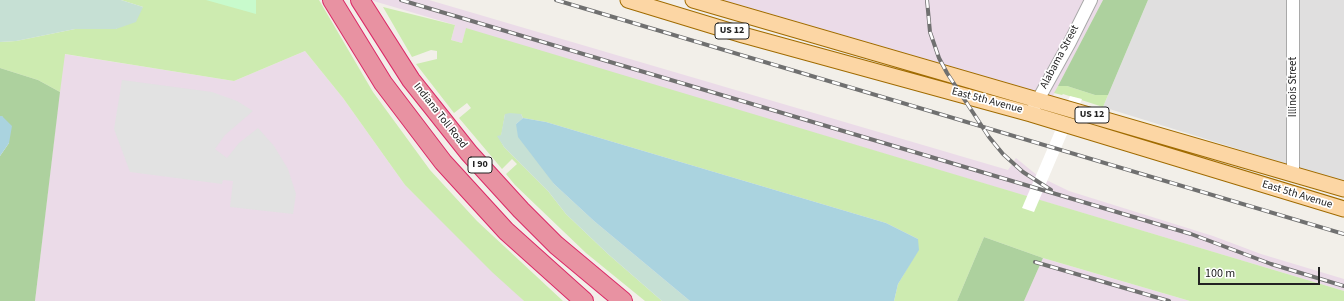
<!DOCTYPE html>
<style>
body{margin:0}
#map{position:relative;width:1344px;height:301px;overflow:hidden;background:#f2efe9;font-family:"Source Sans 3",sans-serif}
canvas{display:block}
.scale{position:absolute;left:1198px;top:267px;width:122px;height:18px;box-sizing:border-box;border:2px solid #222;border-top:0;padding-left:5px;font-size:12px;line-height:14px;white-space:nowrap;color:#222;-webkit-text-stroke:3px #fff;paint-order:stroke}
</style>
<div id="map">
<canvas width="1344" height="301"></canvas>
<div class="scale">100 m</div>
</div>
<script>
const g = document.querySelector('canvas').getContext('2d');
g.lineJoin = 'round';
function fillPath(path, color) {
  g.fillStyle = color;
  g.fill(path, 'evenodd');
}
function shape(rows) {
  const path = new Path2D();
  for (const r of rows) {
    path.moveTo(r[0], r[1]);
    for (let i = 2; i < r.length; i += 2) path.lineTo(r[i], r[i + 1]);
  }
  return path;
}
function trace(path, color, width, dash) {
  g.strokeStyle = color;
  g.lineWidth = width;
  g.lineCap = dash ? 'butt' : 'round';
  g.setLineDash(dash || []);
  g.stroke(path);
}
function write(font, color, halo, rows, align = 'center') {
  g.font = font + ' "Source Sans 3",sans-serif';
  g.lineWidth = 3.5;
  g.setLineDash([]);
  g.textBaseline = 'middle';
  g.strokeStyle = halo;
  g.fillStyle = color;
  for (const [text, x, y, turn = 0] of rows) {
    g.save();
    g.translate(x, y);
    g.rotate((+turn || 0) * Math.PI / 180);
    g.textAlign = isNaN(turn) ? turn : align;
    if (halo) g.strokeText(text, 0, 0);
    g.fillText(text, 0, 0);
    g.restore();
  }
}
fillPath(shape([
 [1148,0,1344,0,1344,182,1103,107]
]), '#e0dfdf');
fillPath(shape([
 [370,0,429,0,1008,170,1016,158,1038,176,1069,191,1213,236,1261,254,1344,279,1344,291,466,29,462,43,451,40,455,25],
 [723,0,1103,0,1053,96],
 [305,51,343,98,405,185,524,301,35,301,64,54,234,81],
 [1043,258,1190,301,1024,301]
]), '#ebdbe8');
fillPath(shape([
 [121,0,319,0,373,92,430,170,477,221,563,301,524,301,492,272,405,185,343,98,305,51,234,81,65,54,60,92,38,80,0,68,0,42,16,41,75,29,116,29,143,7],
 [383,7,455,25,451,40,462,43,466,28,1344,291,1344,301,1190,301,1043,258,984,237,957,301,894,301,898,284,918,250,918,239,886,223,546,122,523,118,521,114,505,114,502,132,501,136,498,136,504,147,548,191,566,214,608,254,662,301,645,301,586,253,515,185,506,174,517,164,512,159,502,169,459,118,471,108,467,103,454,113,416,64,437,59,437,51,431,50,412,57],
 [1058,86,1067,86,1095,95,1108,95,1103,107,1063,94,1062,95,1054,93]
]), '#cdebb0');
fillPath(shape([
 [1103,0,1148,0,1108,95,1095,95,1067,86,1058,86],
 [0,68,38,80,60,92,35,301,0,301,0,156,9,143,2,116,0,116],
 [984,237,1043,258,1024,301,957,301]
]), '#add19e');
fillPath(shape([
 [0,0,121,0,143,7,136,22,116,29,75,29,16,41,0,42],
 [510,113,521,114,523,118,516,124,554,184,594,221,690,301,662,301,608,254,566,214,548,191,504,147,497,136,501,135,505,114]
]), '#c6e0d4');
fillPath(shape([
 [206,0,256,0,256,14]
]), '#c8facc');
fillPath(shape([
 [122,80,212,92,237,101,253,111,225,135,215,149,227,158,239,143,258,128,274,146,288,169,296,194,293,214,230,207,233,181,223,180,222,184,130,172,114,129]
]), '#e2e2e2');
fillPath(shape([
 [0,116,2,116,12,126,9,143,0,156],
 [523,118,546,122,886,223,918,239,919,250,898,284,894,301,690,301,594,221,554,184,518,137,516,124]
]), '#aad3df');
fillPath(shape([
 [1070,96,1082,99,1034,212,1022,208]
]), '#fff');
const minor = shape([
 [1034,107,1070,42,1091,0],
 [1293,174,1293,0]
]);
const major = shape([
 [628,0,743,35,1031,114,1344,209],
 [693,0,1344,189]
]);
const highway = shape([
 [332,0,383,83,443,162,506,231,584,301],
 [360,0,411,80,469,153,521,210,556,245,623,301]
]);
trace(minor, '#a9a9a9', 14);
trace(major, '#a06b00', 17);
trace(highway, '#dc2a67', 20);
trace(minor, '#fff', 12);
trace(major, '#fcd6a4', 15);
trace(highway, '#e892a2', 18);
const rail = shape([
 [401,0,1191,234,1271,264,1344,286],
 [556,0,1344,234],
 [927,0,930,32,939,58,947,73,989,137,1003,154,1023,172,1051,190],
 [1035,262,1169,301]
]);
trace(rail, '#707070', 4);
trace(rail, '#fff', 2.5, [8]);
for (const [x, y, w] of [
 [732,31,34],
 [1092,115,34],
 [480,165,24]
]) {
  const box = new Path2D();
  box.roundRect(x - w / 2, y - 8, w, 16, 3);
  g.fillStyle = '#fff';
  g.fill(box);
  trace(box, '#222', 1);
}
write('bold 10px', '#222', null, [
 ["US 12",732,31],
 ["US 12",1092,115],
 ["I 90",480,165]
]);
write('11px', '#222', '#fff', [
 ["Alabama Street",1060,57,-62],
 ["Illinois Street",1294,87,-90],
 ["East 5th Avenue",987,101,15],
 ["Indiana Toll Road",440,116,52],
 ["East 5th Avenue",1297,195,17]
]);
</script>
